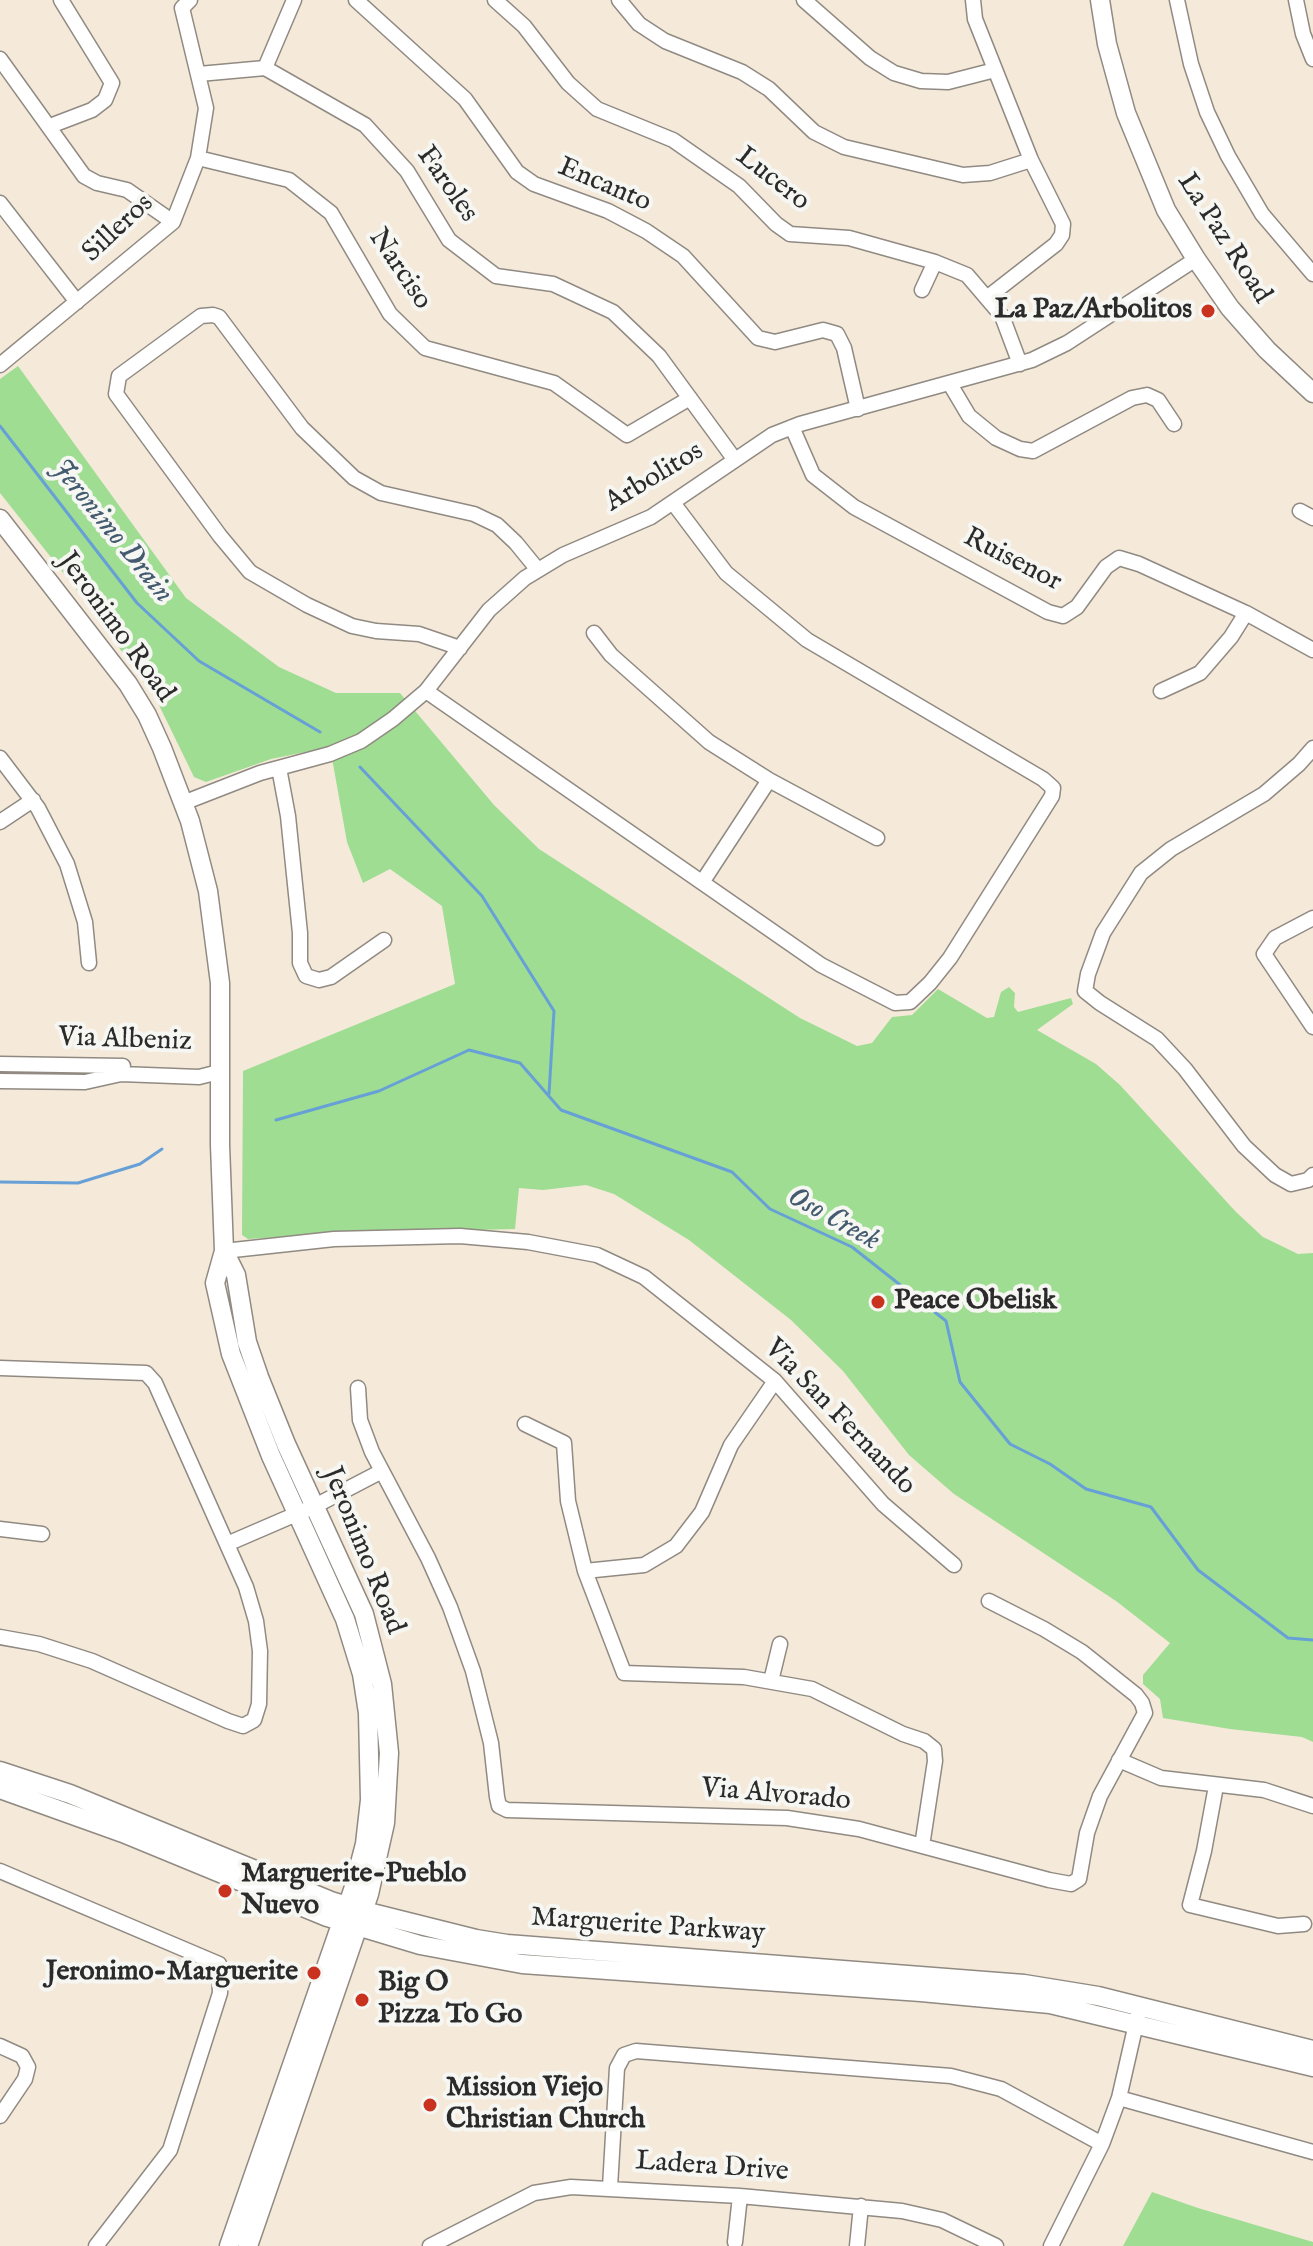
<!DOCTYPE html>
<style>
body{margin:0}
canvas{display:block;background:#f5e9da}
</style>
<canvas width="1313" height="2246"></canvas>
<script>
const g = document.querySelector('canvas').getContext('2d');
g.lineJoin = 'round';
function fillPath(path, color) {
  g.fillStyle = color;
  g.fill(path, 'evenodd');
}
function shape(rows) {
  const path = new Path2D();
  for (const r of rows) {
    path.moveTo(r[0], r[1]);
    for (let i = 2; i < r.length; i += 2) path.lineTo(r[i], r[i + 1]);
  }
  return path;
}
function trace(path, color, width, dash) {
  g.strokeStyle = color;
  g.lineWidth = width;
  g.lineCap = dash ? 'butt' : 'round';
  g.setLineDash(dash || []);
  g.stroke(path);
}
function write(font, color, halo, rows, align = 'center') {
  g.font = font + ' "IM FELL English",serif';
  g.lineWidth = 8;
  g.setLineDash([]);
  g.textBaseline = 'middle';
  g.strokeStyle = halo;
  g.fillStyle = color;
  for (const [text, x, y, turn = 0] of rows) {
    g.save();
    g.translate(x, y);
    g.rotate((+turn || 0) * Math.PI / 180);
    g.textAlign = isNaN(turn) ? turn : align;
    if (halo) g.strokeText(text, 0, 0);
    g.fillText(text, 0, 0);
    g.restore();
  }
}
fillPath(shape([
 [18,366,186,598,279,667,336,693,400,693,494,805,539,849,800,1018,857,1046,872,1043,892,1017,912,1015,938,989,987,1018,994,1017,1001,992,1009,987,1015,993,1014,1007,1018,1012,1071,998,1073,1004,1037,1030,1096,1064,1120,1085,1236,1212,1263,1237,1298,1254,1313,1253,1313,1742,1302,1737,1230,1729,1163,1718,1160,1699,1143,1684,1143,1675,1170,1643,1116,1601,954,1494,909,1455,843,1371,791,1320,689,1240,614,1194,586,1185,543,1190,519,1188,515,1229,345,1233,248,1239,242,1235,243,1071,455,984,442,906,390,869,363,883,347,842,330,747,271,759,206,782,194,777,156,699,84,599,0,493,0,379],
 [1152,2192,1198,2208,1313,2242,1313,2246,1123,2246]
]), '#9fdd93');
trace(shape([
 [0,426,137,603,199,661,320,732],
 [360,767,482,896,554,1011,549,1094],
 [276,1120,379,1091,469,1050,520,1063,561,1110,732,1172,770,1209,852,1247,946,1321,960,1382,1010,1444,1050,1464,1086,1489,1151,1507,1198,1570,1288,1638,1313,1640],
 [0,1182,78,1183,140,1164,162,1149]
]), '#66a0d6', 3);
const minor = shape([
 [356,0,465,99,517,172,534,184,608,211,646,231,683,256,758,338,775,342,823,330,837,334,844,348,858,409],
 [495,0,524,26,568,83,597,109,673,140,739,186,776,224,790,234,849,238,935,262,967,275,1002,316,1020,364],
 [619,0,639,24,665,41,742,72,769,89,814,132,844,147,963,175,990,173,1031,160],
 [804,0,870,58,894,73,921,81,948,82,995,70],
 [973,0,975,19,1031,160,1063,224,1062,235,1056,244,988,297],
 [1177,0,1191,64,1207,112,1228,156,1262,214,1313,274],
 [1296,0,1303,34,1313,59],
 [0,59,84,176,97,183,127,190,173,222],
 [265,68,294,0],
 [199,74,265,68,365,125,407,171,449,240,496,276,553,284,613,312,659,356,735,460],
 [50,126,92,110,105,100,112,83,61,0],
 [198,158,289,180,331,213,390,314,425,348,554,383,627,435,690,398],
 [0,203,77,302],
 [922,290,935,262],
 [0,365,173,222,198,158,206,108,182,8,190,0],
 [950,384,969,416,996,438,1020,449,1033,451,1132,398,1147,395,1158,400,1174,424],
 [792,427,813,475,854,507,1048,612,1063,616,1077,607,1106,567,1119,558,1139,564,1246,613,1313,650],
 [1300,511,1313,518],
 [594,633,611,655,709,742,769,780,877,838],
 [460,648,419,634,376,631,352,626,307,605,250,572,220,536,116,394,119,376,201,316,213,315,219,317,302,428,354,478,381,493,474,514,497,525,516,543,538,570],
 [426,691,821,965,895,1003,910,1002,930,983,950,958,1052,796,1053,788,1043,779,807,640,726,573,674,504],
 [1161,691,1200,673,1231,637,1246,613],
 [1313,748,1299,764,1264,794,1171,849,1141,873,1103,933,1088,974,1085,991,1100,1003,1157,1039,1185,1069,1244,1146,1275,1175,1291,1184,1308,1180,1313,1175],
 [0,758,38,808,67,864,85,922,89,963],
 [279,768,288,816,300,933,300,963,306,976,319,980,331,977,384,940],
 [183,803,260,773,330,754,361,741,393,719,426,691,489,610,525,578,563,555,651,517,772,435,800,424,1032,360,1067,343,1196,259],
 [0,822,33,800],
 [703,881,769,780],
 [1313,918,1275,938,1264,954,1313,1027],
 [0,1064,123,1066],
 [0,1081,85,1082,121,1074,199,1077,219,1072],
 [224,1251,334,1239,460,1236,528,1242,597,1255,644,1277,775,1381,883,1504,954,1565],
 [0,1368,146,1373,155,1383,246,1587,256,1621,260,1651,259,1704,254,1720,243,1726,228,1721,92,1661,39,1644,0,1637],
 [358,1388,360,1420,372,1452,428,1558,450,1607,473,1671,491,1743,497,1797,499,1806,507,1810,787,1818,859,1829,1049,1880,1071,1884,1079,1879,1087,1833,1100,1796,1145,1713,1142,1703,1136,1695,1082,1652,1044,1629,989,1601],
 [525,1424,564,1443,568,1501,585,1571,624,1673,744,1677,812,1689,903,1734,924,1741,934,1749,935,1761,922,1846],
 [0,1529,42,1534],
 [227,1544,315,1506,382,1471],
 [585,1571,644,1565,676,1546,702,1512,731,1445,775,1381],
 [771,1681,780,1644],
 [1119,1760,1161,1778,1264,1790,1313,1806],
 [1216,1786,1204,1851,1190,1905,1278,1926,1304,1924],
 [0,1871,219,1964,220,1993,170,2150,96,2246],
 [0,2046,22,2056,28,2067,25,2079,0,2116],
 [1119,2098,1313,2152],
 [610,2187,617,2068,624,2055,636,2051,951,2076,1001,2089,1102,2144],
 [735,2242,740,2196],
 [430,2246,534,2193,571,2187,740,2196,902,2211,942,2220,996,2246],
 [857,2246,861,2206],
 [1051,2246,1102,2144,1119,2098,1138,2015]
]);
const major = shape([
 [1100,0,1107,44,1126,113,1166,210,1196,259,1230,308,1267,350,1313,393],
 [0,519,128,684,147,715,162,748,190,821,208,891,220,983,220,1145,224,1251,215,1283,231,1354,271,1456,345,1619,362,1674,368,1713,370,1800,365,1844,353,1890,229,2246],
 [224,1251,236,1275,247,1342,259,1377,286,1444,364,1614,382,1684,389,1753,385,1823,369,1894,248,2246],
 [0,1771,70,1794,331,1901,364,1911,476,1939,507,1944,1024,1984,1098,1996,1313,2050],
 [0,1789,123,1833,327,1917,420,1945,522,1964,921,1992,1050,2004,1313,2067]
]);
trace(minor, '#908a82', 17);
trace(major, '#908a82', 21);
trace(minor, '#fff', 14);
trace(major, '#fff', 18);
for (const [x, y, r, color] of [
 [1208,311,8,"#c8321e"],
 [878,1302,8,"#c8321e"],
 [225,1891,8,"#c8321e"],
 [314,1973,8,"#c8321e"],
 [362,2000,8,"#c8321e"],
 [430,2105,8,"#c8321e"]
]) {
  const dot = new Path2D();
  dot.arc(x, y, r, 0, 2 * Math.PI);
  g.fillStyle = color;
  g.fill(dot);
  trace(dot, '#f6f6f2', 3);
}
write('28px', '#2b2b2b', '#f6f6f2', [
 ["Lucero",772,180,38],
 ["Faroles",446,185,55],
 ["Encanto",604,186,23],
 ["Silleros",119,229,-43],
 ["La Paz Road",1223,239,57],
 ["Narciso",399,270,56],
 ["Arbolitos",655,478,-31],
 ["Ruisenor",1012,561,27],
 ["Jeronimo Road",115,628,54],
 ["Via Albeniz",125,1041,2],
 ["Via San Fernando",839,1418,46],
 ["Jeronimo Road",362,1551,68],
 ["Via Alvorado",776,1796,5],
 ["Marguerite Parkway",648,1927,4],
 ["Ladera Drive",712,2168,4]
]);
write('bold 28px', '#2b2b2b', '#f6f6f2', [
 ["La Paz/Arbolitos",1192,311,"right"],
 ["Peace Obelisk",894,1302],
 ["Marguerite-Pueblo",241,1875],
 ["Nuevo",241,1907],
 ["Jeronimo-Marguerite",298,1973,"right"],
 ["Big O",378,1984],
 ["Pizza To Go",378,2016],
 ["Mission Viejo",446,2089],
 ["Christian Church",446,2121]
], 'left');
write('italic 30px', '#435a6f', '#f6f6f2', [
 ["Jeronimo Drain",111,532,51],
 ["Oso Creek",833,1220,29]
]);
</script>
